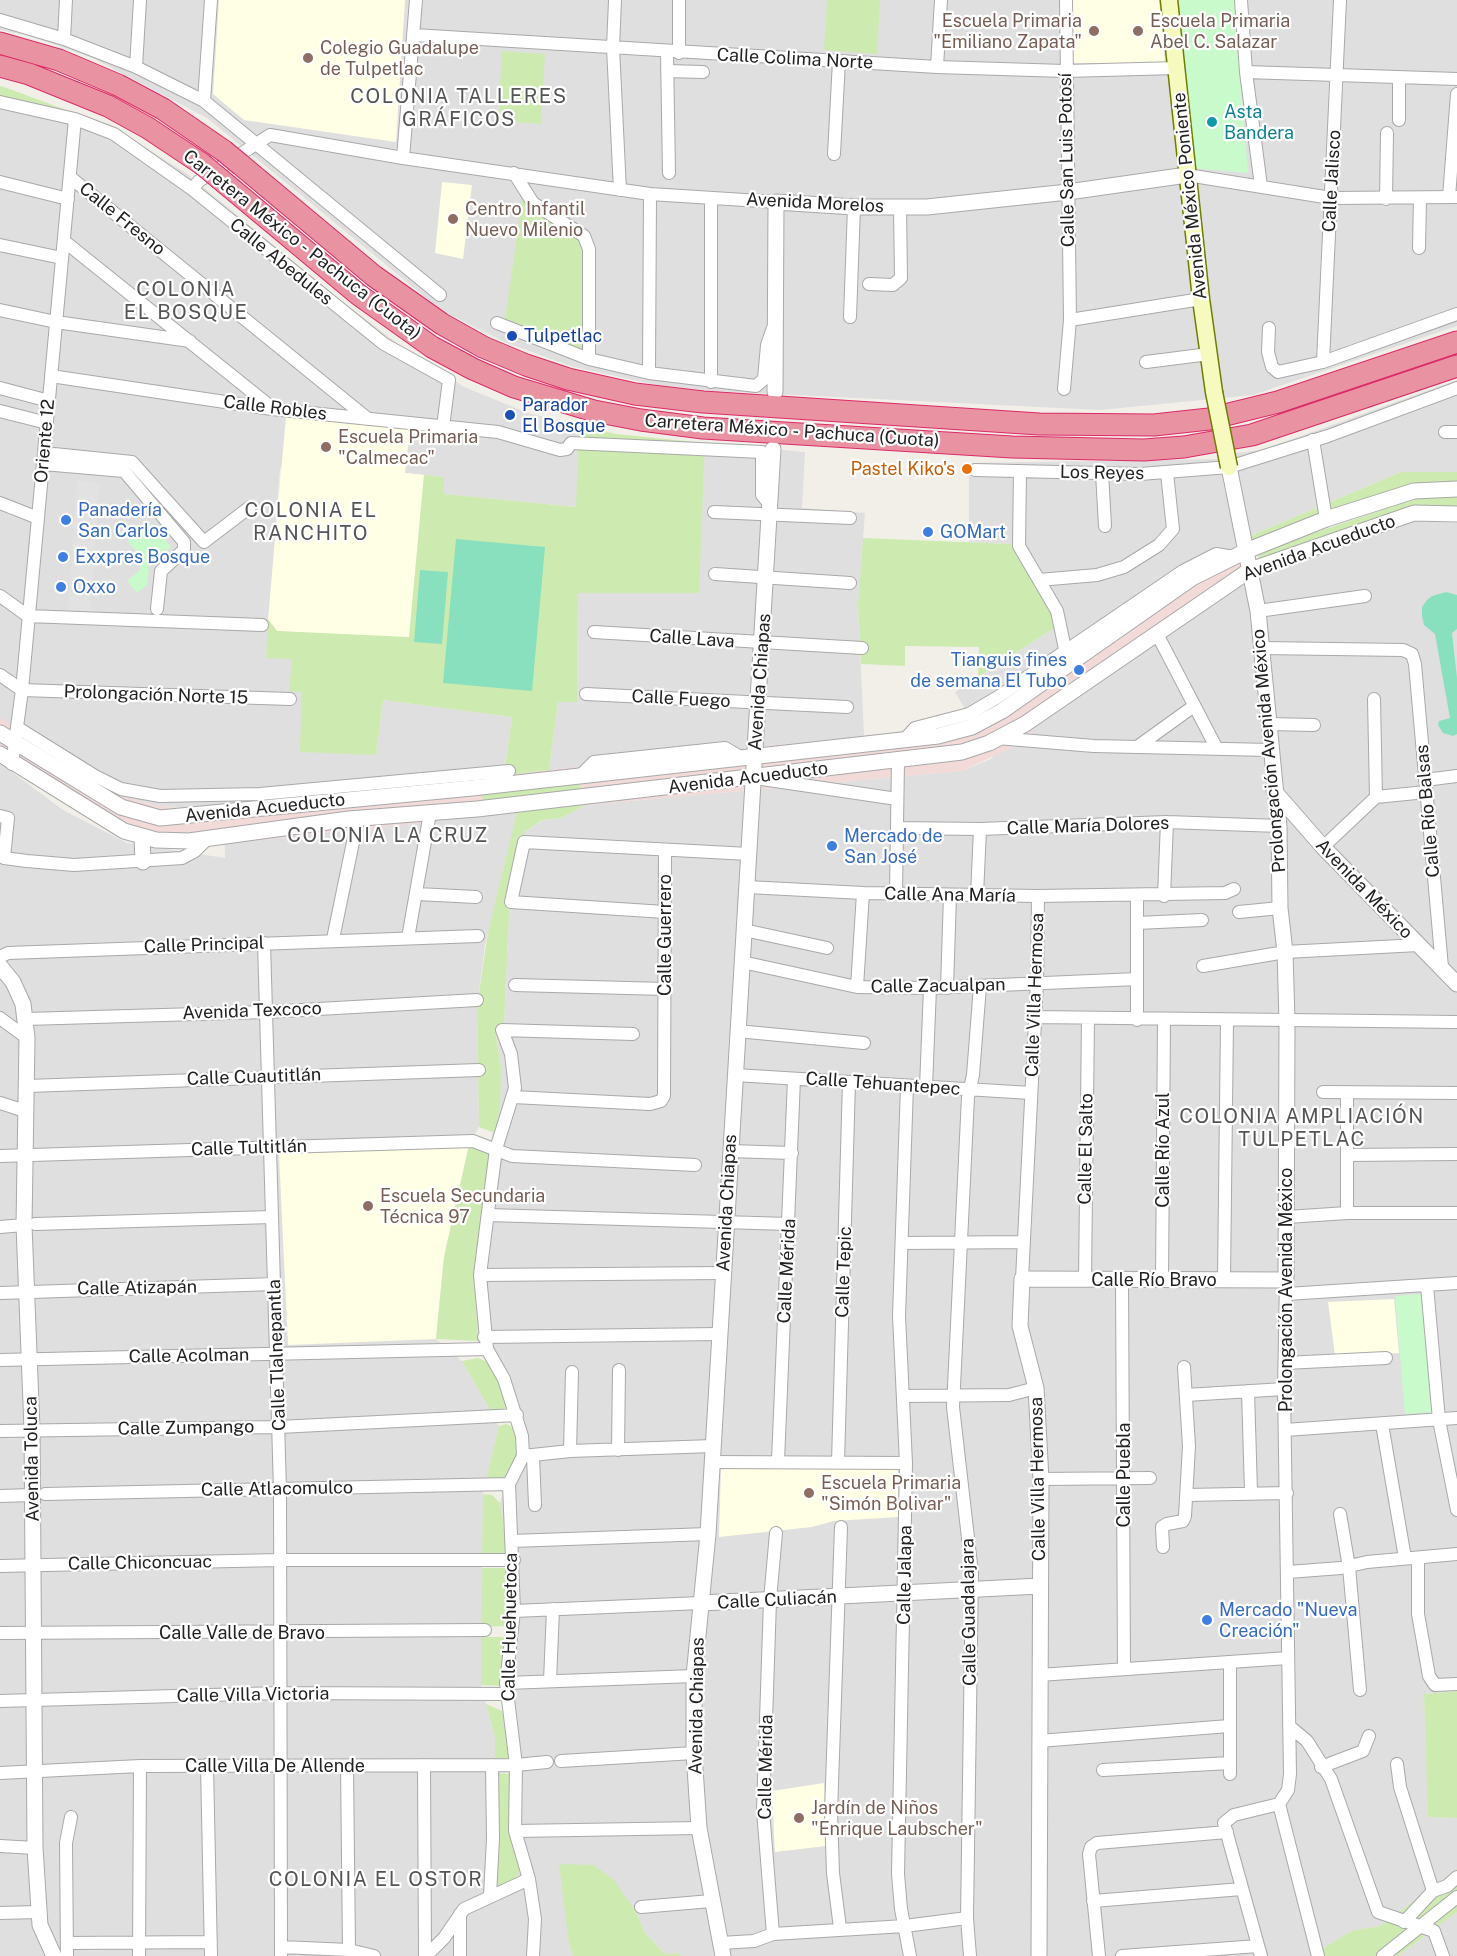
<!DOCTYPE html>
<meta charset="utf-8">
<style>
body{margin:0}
canvas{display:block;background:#f2efe9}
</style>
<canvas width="1457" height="1956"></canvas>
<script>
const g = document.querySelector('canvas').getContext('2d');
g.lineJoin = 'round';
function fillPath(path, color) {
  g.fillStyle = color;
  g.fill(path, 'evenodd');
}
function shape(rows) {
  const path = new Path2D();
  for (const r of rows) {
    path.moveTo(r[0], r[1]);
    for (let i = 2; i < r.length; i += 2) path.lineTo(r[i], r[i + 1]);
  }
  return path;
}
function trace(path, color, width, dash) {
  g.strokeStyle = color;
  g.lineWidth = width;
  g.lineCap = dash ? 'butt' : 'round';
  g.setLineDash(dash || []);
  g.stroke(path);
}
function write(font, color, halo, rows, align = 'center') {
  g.font = font + ' "Public Sans",sans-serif';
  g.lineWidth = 4.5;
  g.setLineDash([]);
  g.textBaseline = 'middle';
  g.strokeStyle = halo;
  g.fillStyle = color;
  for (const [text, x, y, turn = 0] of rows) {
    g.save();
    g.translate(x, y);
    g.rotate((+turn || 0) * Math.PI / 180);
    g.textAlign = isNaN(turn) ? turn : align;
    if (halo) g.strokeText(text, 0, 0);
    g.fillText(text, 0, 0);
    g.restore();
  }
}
fillPath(shape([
 [0,0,1457,0,1457,326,1253,395,1100,410,713,391,656,385,574,367,507,343,441,310,207,118,91,57,26,35,0,30],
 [0,98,125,135,186,173,340,300,402,347,464,387,528,413,579,425,577,507,443,494,444,477,405,473,409,429,371,426,280,468,266,657,292,659,290,691,303,691,376,755,383,700,512,717,504,774,527,772,485,945,477,1007,479,1127,469,1145,444,1257,436,1339,462,1361,499,1426,483,1494,481,1685,495,1737,497,1841,512,1774,500,1686,507,1626,509,1568,500,1503,517,1436,510,1408,478,1341,474,1274,501,1068,496,1034,504,1025,510,892,523,833,543,820,561,818,586,805,962,771,993,758,955,692,1059,625,1011,544,969,542,969,463,1218,459,1245,580,1409,521,1457,523,1457,1691,1424,1694,1429,1817,1457,1818,1457,1869,1380,1926,1351,1931,1311,1956,681,1956,680,1953,665,1954,645,1933,636,1912,569,1944,573,1956,0,1956,0,763,63,810,127,843,225,858,224,806,189,809,153,805,123,796,0,718],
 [1457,380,1457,472,1401,472,1250,536,1235,453,1262,450],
 [705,443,805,452,802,508,865,513,858,606,864,736,549,770,558,702,577,702,578,593,698,593],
 [1457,1912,1457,1956,1398,1956]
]), '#e0dfdf');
fillPath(shape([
 [1238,548,1245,580,1030,729,1034,737,962,771,586,805,197,847,153,845,0,759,0,718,123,796,153,805,189,809,934,728,971,717,1000,703]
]), '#f2dad9');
fillPath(shape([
 [219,0,405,0,396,142,244,120,213,94],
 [1073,0,1159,0,1165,63,1073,63],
 [442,182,472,185,463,259,435,253],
 [286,417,410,429,405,473,424,475,409,638,277,631,268,619],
 [469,1145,444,1257,436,1339,288,1345,279,1154],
 [1394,1299,1399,1353,1335,1355,1328,1302],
 [898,1466,898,1517,834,1521,812,1527,719,1537,721,1468],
 [824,1783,826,1846,775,1852,772,1791]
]), '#ffffe5');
fillPath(shape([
 [827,0,880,0,877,54,824,50],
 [502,51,545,54,541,124,498,121],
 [0,86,7,88,85,117,0,98],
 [522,200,579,240,584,251,582,349,505,320],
 [579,425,616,434,705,443,699,593,578,593,577,702,558,702,549,770,504,775,512,717,383,700,376,755,300,752,302,692,289,691,292,659,266,658,268,619,277,631,409,637,424,475,444,477,444,494,576,507],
 [1401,472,1457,472,1457,485,1253,544,1250,536],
 [1424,496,1457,497,1457,508,1260,562,1257,552],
 [863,538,1011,544,1059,625,978,677,979,647,905,646,905,666,861,664,858,606],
 [580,783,581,791,483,801,482,793],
 [586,805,561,818,542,820,523,833,510,892,504,1025,496,1035,501,1068,500,1107,495,1133,479,1127,477,1007,488,932,517,812],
 [469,1145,489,1154,474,1274,478,1341,436,1339,444,1257],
 [478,1358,490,1363,505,1391,510,1408,490,1410,462,1361],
 [506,1424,511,1426,517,1436,519,1458,506,1478,486,1480,499,1426],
 [483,1494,492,1495,500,1503,508,1555,482,1555],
 [482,1568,509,1568,507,1626,481,1627],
 [481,1637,505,1637,500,1686,481,1685],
 [1457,1691,1457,1818,1428,1817,1424,1694],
 [486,1704,502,1711,508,1734,508,1758,495,1759,495,1737],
 [496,1773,512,1774,520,1868,515,1880,493,1889],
 [559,1864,594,1865,614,1880,636,1912,645,1933,665,1954,680,1953,681,1956,573,1956,569,1944],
 [1457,1869,1457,1912,1398,1956,1311,1956,1351,1931,1380,1926]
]), '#cdebb0');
fillPath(shape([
 [1174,0,1234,0,1248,173,1191,168],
 [149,521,171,547,149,567,147,585,137,593,127,581,140,570,142,557,127,541],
 [1422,1294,1432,1412,1405,1414,1395,1296]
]), '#c8facc');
fillPath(shape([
 [456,539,545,547,532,691,443,683],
 [420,570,448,572,442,644,414,642],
 [1446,592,1457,595,1457,629,1452,633,1457,678,1457,734,1453,736,1443,733,1438,725,1439,721,1450,718,1435,634,1424,625,1422,616,1422,607,1427,600,1432,596]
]), '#88e0be');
fillPath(shape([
 [77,480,100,483,90,613,68,611]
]), '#e2e2e2');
const minor = shape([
 [615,0,613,48,620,190],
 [679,0,679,53],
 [1241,0,1246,72,1261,186],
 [0,20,64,39,136,67,204,101,440,295],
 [414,35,937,67,1065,71,1177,68],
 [64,39,66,0],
 [667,52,669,173],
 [136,67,140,0],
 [937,67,941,0],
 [667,71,703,72],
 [1246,72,1457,79],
 [1399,78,1399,120],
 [204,101,211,0],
 [0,102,75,119,114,134,192,189,384,344,449,380,443,427],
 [834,154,839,61],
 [403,158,416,0],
 [514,173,533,203,584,236,589,249,589,359],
 [1187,175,1331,198,1457,197],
 [71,178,368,419],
 [0,182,68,199],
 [192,189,199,181,270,135,403,158,650,194,776,202],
 [1449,197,1457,94],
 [1386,199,1387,133],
 [64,241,271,407],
 [0,245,62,258],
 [1419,248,1420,198],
 [869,284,893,285,901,278,900,207],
 [0,310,56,322,190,341],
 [850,317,854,207],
 [1070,320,1201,299],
 [497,323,589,359,649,373,756,386,764,379,767,345,773,328],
 [1269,328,1268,352,1272,367,1278,372,1323,362,1457,314],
 [1146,362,1209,354],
 [1323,362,1340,0],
 [649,373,650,194],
 [51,376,272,409,498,432,560,450,567,449,571,443,762,452,762,495,771,506],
 [711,382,711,199],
 [0,388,49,401],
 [1064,389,1070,320,1066,0],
 [0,411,47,423],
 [1445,432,1457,432],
 [1313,440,1326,519],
 [44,453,132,462,204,542,250,507],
 [43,464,124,471,184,542,184,550,161,571,157,609],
 [975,470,1140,474,1229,467,1328,436,1457,388],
 [1020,471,1019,546,1057,611,1065,649],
 [1102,473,1105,526],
 [0,503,38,518],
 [714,512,850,518],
 [715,574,850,583],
 [1039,580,1097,575,1124,567,1159,545,1173,529,1167,473],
 [0,596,28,616,262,625],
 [1258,611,1365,596],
 [594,632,862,648],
 [1157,634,1217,749],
 [1262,648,1403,650,1412,654,1415,664,1442,967],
 [0,675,22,690,290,699],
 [586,694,847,707],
 [1374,699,1376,797],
 [1269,724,1314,725],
 [18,728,95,776,121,789,160,796,260,794,509,771],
 [997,738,1094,746,1270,750],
 [904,740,915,728,969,714,998,697,1183,571,1216,554,1234,557],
 [1137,747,1194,706],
 [12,764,22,690,75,119],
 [581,775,594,762,725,748,742,758],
 [762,779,897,799],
 [1425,780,1457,776],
 [0,816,8,818,4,858,27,861,74,865,182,858,195,851,207,839],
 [897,828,980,829,1167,822,1279,826],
 [1323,847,1376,797,1426,792],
 [747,887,863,893,1038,896,1225,893,1234,889],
 [896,893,898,760],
 [417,894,476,897],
 [977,895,980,829],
 [1137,896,1137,1020],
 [1164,896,1167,822],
 [665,912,511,902,524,842,749,854],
 [1239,912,1280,908],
 [1137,923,1202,920],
 [744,930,827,948],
 [408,938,430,813],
 [333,939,358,818],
 [264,943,280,1490,281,1956],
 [0,957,8,953,478,936],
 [742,962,857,987,930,988,1137,979],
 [1203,966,1285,952,1419,945],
 [515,985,665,989],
 [857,987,863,893],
 [947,988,950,895],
 [1036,1017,1457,1022],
 [0,1018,27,1038],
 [26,1019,266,1012,477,1000],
 [737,1031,864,1043],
 [735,1075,1031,1093],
 [28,1086,479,1070],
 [907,1086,899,1316,906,1463,898,1874,901,1909,910,1956],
 [926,1087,930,988],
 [1323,1092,1457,1093],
 [1347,1093,1347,1213],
 [513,1097,650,1104,661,1101,664,1096,665,851],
 [0,1103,25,1111],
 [730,1151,792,1153],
 [1347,1155,1457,1154],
 [0,1156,473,1141,512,1156,695,1165],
 [488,1215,789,1224],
 [1287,1217,1347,1213,1457,1213],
 [35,1224,272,1217],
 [0,1227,24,1225],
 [903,1243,1024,1242],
 [480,1275,723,1273],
 [1022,1279,1037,982,1038,896],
 [1085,1280,1088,1018],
 [1122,1280,1124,1669],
 [1162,1280,1164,1020],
 [1224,1280,1227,1021],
 [1427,1286,1439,1420,1457,1510],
 [0,1293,275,1284],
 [1287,1294,1457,1283],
 [484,1337,719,1334],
 [0,1360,487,1349],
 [1285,1363,1386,1358],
 [1248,1391,1251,1492],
 [1186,1395,1284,1389],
 [903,1396,1009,1395,1036,1388],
 [1382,1424,1405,1558],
 [1285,1430,1457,1418],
 [0,1431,279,1427,517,1415],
 [618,1450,619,1370],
 [570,1451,572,1372],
 [523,1456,570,1451,713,1446],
 [533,1456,535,1505],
 [778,1461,794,1079],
 [712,1462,906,1463],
 [838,1462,849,1082],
 [1041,1479,1150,1478],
 [45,1494,509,1484],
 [1187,1495,1287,1493],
 [0,1496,33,1495],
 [1340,1514,1349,1567,1360,1690],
 [512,1541,708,1534],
 [1163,1547,1162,1527,1167,1524,1183,1521,1185,1516,1189,1446,1184,1367],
 [1418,1558,1418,1614,1429,1676,1435,1685,1457,1684],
 [0,1566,280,1560,514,1560],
 [1288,1572,1341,1568,1367,1562,1457,1554],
 [514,1611,701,1603],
 [0,1633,485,1630],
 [1230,1662,1230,1774],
 [1039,1675,1288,1658],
 [550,1681,553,1609],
 [506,1683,694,1676],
 [0,1701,280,1693,507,1694],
 [1289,1726,1307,1741,1331,1779,1378,1912,1434,1931,1443,1956],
 [1039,1741,1229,1726],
 [561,1761,694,1753],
 [1397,1764,1400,1787,1433,1891],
 [207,1765,211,1956],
 [424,1765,425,1956],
 [347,1766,349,1950],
 [1321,1767,1363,1751,1369,1736],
 [1103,1770,1230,1763],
 [0,1773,140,1766,516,1765,547,1762],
 [1279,1804,1318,1956],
 [515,1831,699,1828],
 [0,1846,35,1848],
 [490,1895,493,1839,492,1765],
 [1093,1901,1242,1889],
 [641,1907,711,1901],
 [0,1913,38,1912],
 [1404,1922,1433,1891,1447,1886,1457,1877],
 [840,1928,833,1873,831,1812,841,1527],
 [773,1934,763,1811,770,1600,776,1533],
 [67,1943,211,1942],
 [720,1943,754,1941,773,1934,905,1926,967,1918],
 [281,1947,349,1950,374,1956],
 [67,1956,66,1843,71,1817],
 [139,1956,140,1766],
 [426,1956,444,1938,464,1909,529,1879],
 [460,1956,460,1914],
 [533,1956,535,1919,529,1879,515,1831,516,1765,506,1683,514,1611,509,1484,523,1456,522,1436,504,1379,487,1349,480,1275,496,1149,515,1088,511,1054,502,1030,633,1034],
 [970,1956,967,1918,972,1573,953,1407,968,1097,973,1075,980,986],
 [1099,1956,1089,1854,1091,1847,1097,1843,1227,1832],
 [1122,1956,1258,1946],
 [1261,1956,1224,1823,1234,1815,1279,1804,1288,1790,1290,1774,1284,1389,1286,1280],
 [1383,1956,1457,1897]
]);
const tertiary = shape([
 [775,392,776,202,854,207,927,207,1068,192,1187,175],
 [0,733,121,807,160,818,472,788,938,736,972,727,1002,711,1192,578,1246,551,1326,519,1414,491,1457,489],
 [0,754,124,831,156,840,189,841,349,819,477,809,962,752,989,743,1025,724,1250,570,1414,513,1457,514],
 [1274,791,1323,847,1457,984],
 [142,837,143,862],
 [0,966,13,982,23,1004,27,1038,24,1225,32,1429,35,1848,40,1925,54,1956],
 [701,1603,1040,1586],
 [723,1956,699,1828,694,1753,694,1676,708,1534,773,449],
 [1039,1956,1041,1479,1036,1388,1020,1326,1022,1279,1286,1280,1287,1021,1285,952,1280,908,1279,826,1258,611,1229,467]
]);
const secondary = shape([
 [1169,0,1201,299,1214,392]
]);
const motorway = shape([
 [0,43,59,60,118,85,163,109,224,151],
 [0,66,29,74,108,106,148,128,202,164],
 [241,165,374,276,442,324,483,347,526,365,568,379,635,394,703,402,1039,424,1154,425,1209,419,1278,402,1457,342],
 [220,179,359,295,432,347,473,369,514,387,594,411,641,420,703,428,1012,447,1144,450,1184,447,1252,435,1457,366]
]);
trace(minor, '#a9a9a9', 14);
trace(tertiary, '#a9a9a9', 17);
trace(secondary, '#707d05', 19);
trace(motorway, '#dc2a67', 23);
trace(minor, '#fff', 12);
trace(tertiary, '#fff', 15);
trace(secondary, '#f7fabf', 16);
trace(motorway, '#e892a2', 21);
const secondaryBridge = shape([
 [1214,392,1229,467]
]);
const motorwayBridge = shape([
 [224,151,241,165],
 [202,164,220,179]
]);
trace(secondaryBridge, '#707d05', 19, []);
trace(motorwayBridge, '#dc2a67', 23, []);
trace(secondaryBridge, '#f7fabf', 16);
trace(motorwayBridge, '#e892a2', 21);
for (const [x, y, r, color] of [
 [1094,31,6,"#8d6e63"],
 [1138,31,6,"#8d6e63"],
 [308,58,6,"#8d6e63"],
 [1212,122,6,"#0f9aa8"],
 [453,219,6,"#8d6e63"],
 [512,336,6,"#1a4fb4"],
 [510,415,6,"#1a4fb4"],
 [326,447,6,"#8d6e63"],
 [967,469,6,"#e8710a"],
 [66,520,6,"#3f7fe0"],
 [928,532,6,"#3f7fe0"],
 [63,557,6,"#3f7fe0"],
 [61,587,6,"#3f7fe0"],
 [1079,670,6,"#3f7fe0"],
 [832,846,6,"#3f7fe0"],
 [368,1206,6,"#8d6e63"],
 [809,1493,6,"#8d6e63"],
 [1207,1620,6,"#3f7fe0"],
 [799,1818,6,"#8d6e63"]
]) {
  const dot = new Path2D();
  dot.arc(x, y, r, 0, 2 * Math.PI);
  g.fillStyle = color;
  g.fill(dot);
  trace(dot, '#fff', 2);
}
write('18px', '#785e54', '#fff', [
 ["Escuela Primaria",1082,21,"right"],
 ["\"Emiliano Zapata\"",1082,42,"right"],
 ["Escuela Primaria",1150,21],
 ["Abel C. Salazar",1150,42],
 ["Colegio Guadalupe",320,48],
 ["de Tulpetlac",320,69],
 ["Centro Infantil",465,209],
 ["Nuevo Milenio",465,230],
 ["Escuela Primaria",338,437],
 ["\"Calmecac\"",338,458],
 ["Escuela Secundaria",380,1196],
 ["Técnica 97",380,1217],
 ["Escuela Primaria",821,1483],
 ["\"Simón Bolivar\"",821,1504],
 ["Jardín de Niños",811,1808],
 ["\"Enrique Laubscher\"",811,1829]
], 'left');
write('18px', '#222', '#fff', [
 ["Calle Colima Norte",795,59,3],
 ["Calle San Luis Potosí",1067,160,-91],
 ["Calle Jalisco",1332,181,-87],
 ["Avenida México Poniente",1190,196,-96],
 ["Avenida Morelos",815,203,3],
 ["Calle Fresno",122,219,39],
 ["Carretera México - Pachuca (Cuota)",302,245,38],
 ["Calle Abedules",281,262,39],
 ["Calle Robles",275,408,7],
 ["Carretera México - Pachuca (Cuota)",792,431,4],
 ["Oriente 12",45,441,-85],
 ["Los Reyes",1102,473,1],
 ["Avenida Acueducto",1319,548,-20],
 ["Calle Lava",692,639,4],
 ["Avenida Chiapas",760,682,-86],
 ["Prolongación Norte 15",156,695,2],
 ["Calle Fuego",681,699,3],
 ["Prolongación Avenida México",1269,751,-95],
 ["Avenida Acueducto",748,778,-7],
 ["Avenida Acueducto",265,808,-6],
 ["Calle Río Balsas",1428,811,-95],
 ["Calle María Dolores",1088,826,-2],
 ["Avenida México",1364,889,46],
 ["Calle Ana María",950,895,1],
 ["Calle Guerrero",665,935,-90],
 ["Calle Principal",204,945,-2],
 ["Calle Zacualpan",938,986,-1],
 ["Calle Villa Hermosa",1035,995,-88],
 ["Avenida Texcoco",252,1011,-2],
 ["Calle Cuautitlán",254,1077,-2],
 ["Calle Tehuantepec",883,1084,4],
 ["Calle Tultitlán",249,1148,-2],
 ["Calle El Salto",1086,1149,-89],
 ["Calle Río Azul",1163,1150,-90],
 ["Avenida Chiapas",727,1203,-87],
 ["Calle Mérida",787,1271,-87],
 ["Calle Tepic",844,1272,-88],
 ["Calle Río Bravo",1154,1280],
 ["Calle Atizapán",137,1288,-1],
 ["Prolongación Avenida México",1286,1290,-90],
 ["Calle Tlalnepantla",277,1355,-92],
 ["Calle Acolman",189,1356,-1],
 ["Calle Zumpango",186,1428,-1],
 ["Avenida Toluca",32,1459,-91],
 ["Calle Puebla",1124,1475,-90],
 ["Calle Villa Hermosa",1038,1479,-91],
 ["Calle Atlacomulco",277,1489,-1],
 ["Calle Chiconcuac",140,1563,-1],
 ["Calle Jalapa",905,1575,-89],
 ["Calle Culiacán",777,1600,-3],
 ["Calle Guadalajara",969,1612,-91],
 ["Calle Huehuetoca",510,1627,-89],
 ["Calle Valle de Bravo",242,1633],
 ["Calle Villa Victoria",253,1695,-1],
 ["Avenida Chiapas",697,1706,-89],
 ["Calle Villa De Allende",275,1766],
 ["Calle Mérida",766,1767,-89]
]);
write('18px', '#0d838f', '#fff', [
 ["Asta",1224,112],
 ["Bandera",1224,133]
], 'left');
write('18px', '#164399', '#fff', [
 ["Tulpetlac",524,336],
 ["Parador",522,405],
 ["El Bosque",522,426]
], 'left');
write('18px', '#c56008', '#fff', [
 ["Pastel Kiko's",955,469]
], 'right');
write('18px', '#366cbe', '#fff', [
 ["Panadería",78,510],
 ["San Carlos",78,531],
 ["GOMart",940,532],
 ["Exxpres Bosque",75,557],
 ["Oxxo",73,587],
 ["Tianguis fines",1067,660,"right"],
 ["de semana El Tubo",1067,681,"right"],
 ["Mercado de",844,836],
 ["San José",844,857],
 ["Mercado \"Nueva",1219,1610],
 ["Creación\"",1219,1631]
], 'left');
g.letterSpacing = '1.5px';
write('20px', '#555', '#fff', [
 ["COLONIA TALLERES",459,97],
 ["GRÁFICOS",459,120],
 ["COLONIA",186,290],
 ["EL BOSQUE",186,313],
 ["COLONIA EL",311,511],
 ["RANCHITO",311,534],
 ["COLONIA LA CRUZ",388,836],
 ["COLONIA AMPLIACIÓN",1302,1117],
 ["TULPETLAC",1302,1140],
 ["COLONIA EL OSTOR",376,1880]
]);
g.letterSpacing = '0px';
</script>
